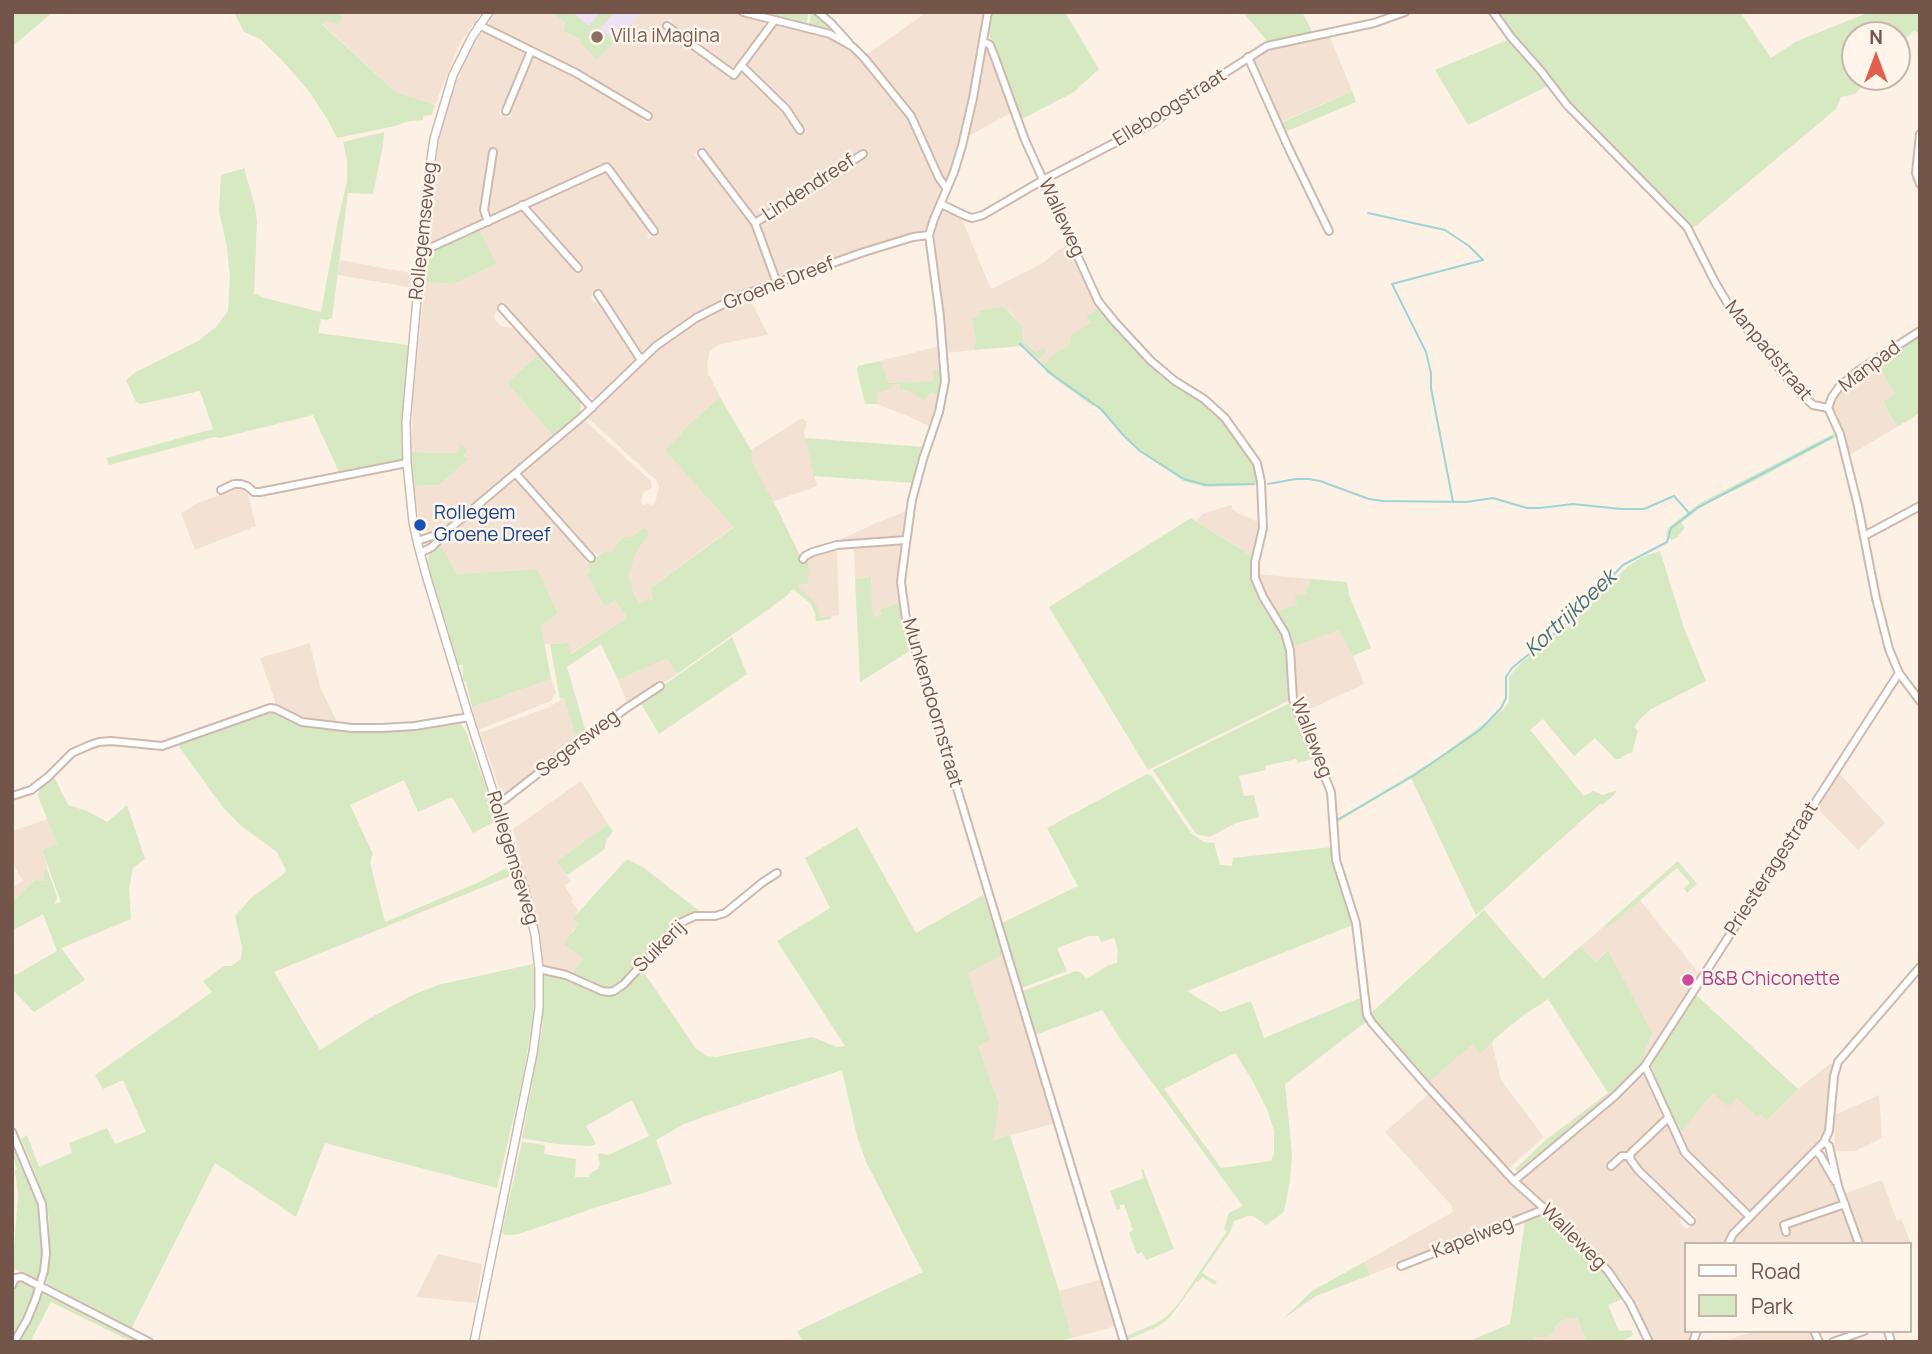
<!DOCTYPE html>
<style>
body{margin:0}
#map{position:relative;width:1932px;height:1354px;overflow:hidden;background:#fcf1e4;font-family:Manrope,sans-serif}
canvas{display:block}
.frame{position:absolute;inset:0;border:14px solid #74554a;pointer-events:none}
.legend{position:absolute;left:1684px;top:1242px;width:228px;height:91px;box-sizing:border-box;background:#fff5ea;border:2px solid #c7b5aa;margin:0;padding:9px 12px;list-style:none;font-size:21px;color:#74554a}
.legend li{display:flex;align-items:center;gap:14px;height:35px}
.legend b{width:35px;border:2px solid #c7b5aa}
.north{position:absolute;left:1841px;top:21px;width:70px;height:70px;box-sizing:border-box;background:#fff5ea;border:2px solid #c7b5aa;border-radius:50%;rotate:0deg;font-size:19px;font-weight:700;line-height:28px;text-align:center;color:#74554a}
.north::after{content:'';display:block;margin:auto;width:24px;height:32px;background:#e45f4b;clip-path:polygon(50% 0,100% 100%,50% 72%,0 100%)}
</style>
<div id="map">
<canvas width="1932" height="1354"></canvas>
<div class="frame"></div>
<ul class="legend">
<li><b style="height:9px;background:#fff"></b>Road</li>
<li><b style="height:19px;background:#d6e9c3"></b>Park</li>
</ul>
<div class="north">N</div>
</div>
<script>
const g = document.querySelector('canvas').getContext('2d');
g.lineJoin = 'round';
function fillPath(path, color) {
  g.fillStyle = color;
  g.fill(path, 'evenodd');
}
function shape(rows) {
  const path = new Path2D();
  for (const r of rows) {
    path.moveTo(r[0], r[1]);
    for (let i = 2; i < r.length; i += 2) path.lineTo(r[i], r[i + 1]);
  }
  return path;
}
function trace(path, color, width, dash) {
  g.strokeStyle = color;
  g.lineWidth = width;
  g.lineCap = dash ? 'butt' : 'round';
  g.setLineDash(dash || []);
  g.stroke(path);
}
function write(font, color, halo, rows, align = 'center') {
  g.font = font + ' Manrope,sans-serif';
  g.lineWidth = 5;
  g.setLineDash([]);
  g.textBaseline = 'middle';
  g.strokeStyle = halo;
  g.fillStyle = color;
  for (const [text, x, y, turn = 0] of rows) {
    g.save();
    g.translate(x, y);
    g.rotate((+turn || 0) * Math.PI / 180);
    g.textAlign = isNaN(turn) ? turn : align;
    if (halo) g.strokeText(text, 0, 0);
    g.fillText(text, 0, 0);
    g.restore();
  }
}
fillPath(shape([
 [341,12,482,12,459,45,435,105,395,92,322,23,328,21,341,22,342,17],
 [495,12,550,12,566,23,563,31,580,39,597,58,642,12,736,12,764,22,764,30,737,66,733,67,725,65,670,24,672,21,669,19,661,29,665,32,668,29,738,74,746,73,779,106,797,128,795,130,799,136,805,131,795,117,748,68,747,61,775,23,825,36,839,41,855,54,896,100,911,123,941,190,926,231,877,245,797,273,780,276,776,272,759,226,867,154,862,148,759,219,755,219,702,147,694,155,698,161,702,158,721,180,750,220,771,271,770,280,744,291,692,318,666,335,646,351,642,352,637,348,602,297,604,295,600,290,591,297,594,303,598,301,635,355,636,358,635,362,599,397,594,398,583,395,503,305,495,313,494,318,497,322,501,326,519,329,540,353,507,383,554,437,446,527,423,532,421,531,413,486,439,485,467,459,460,446,459,453,412,452,413,398,425,282,453,284,497,264,479,229,600,173,604,172,608,174,652,231,647,235,649,239,659,231,612,169,613,165,611,162,435,243,429,242,434,169,441,130,450,99,465,60,480,34,484,32,489,32,526,52,504,109,501,108,499,114,510,117,512,114,509,111,530,59,533,56,580,77,643,115,641,119,647,123,653,113,649,110,647,112,583,74,492,29,488,22],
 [927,12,985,12,967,117,950,175,946,181,943,181,910,111,866,55],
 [1329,35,1352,91,1279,123,1251,58,1268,48],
 [989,48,1012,112,965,138,976,96,980,70,986,49],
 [950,209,961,217,991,289,1043,263,1058,250,1065,247,1068,241,1101,307,1091,323,1069,346,1058,351,1041,365,1036,358,1040,358,1041,349,1035,352,1023,340,1022,326,1009,311,1001,307,979,311,980,316,975,331,976,340,973,350,946,353,932,236,939,212],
 [340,260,415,274,413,288,338,275],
 [748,295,768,335,720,344,710,351,707,364,708,373,720,397,682,431,683,433,666,450,734,526,651,588,653,601,640,604,634,593,629,576,636,553,648,536,639,532,632,537,617,543,612,554,605,551,598,556,595,552,591,554,525,478,523,472,525,469,583,419,651,481,652,488,644,492,641,500,643,506,648,503,652,507,656,499,659,487,656,480,587,417,669,337,719,308],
 [940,346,942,369,933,381,888,383,880,361],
 [1876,363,1895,394,1883,403,1897,427,1848,456,1832,404,1839,391,1853,378],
 [900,384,900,389,909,391,926,400,930,392,940,395,930,427,910,417,877,404,876,392,891,389,891,385],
 [802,418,807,422,804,433,817,486,772,502,751,462,751,450],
 [514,479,518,480,587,559,585,561,591,571,586,574,606,605,614,599,627,618,570,654,563,643,545,644,540,624,558,614,538,569,455,574,440,542,460,523],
 [236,489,244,490,248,494,256,526,195,550,181,513,200,502],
 [1231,505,1233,510,1260,523,1257,547,1253,557,1196,521,1202,514],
 [909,510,900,582,900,606,896,604,880,609,882,614,874,617,872,607,871,577,855,579,854,546,837,547,839,615,820,619,817,605,812,599,799,590,799,584,809,567,800,556,826,546,876,523],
 [1257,574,1311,579,1305,594,1298,605,1275,611,1265,598],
 [1340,629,1353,656,1364,684,1302,713,1294,687,1291,647],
 [310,643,320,687,338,724,302,719,275,705,275,701,260,658],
 [667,657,677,674,628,705,618,680],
 [551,679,556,692,551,701,478,730,472,707],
 [564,698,578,744,503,798,480,733,549,707],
 [1839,773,1885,823,1858,850,1816,807],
 [581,781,608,824,556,862,571,881,565,886,573,899,571,902,579,910,574,918,579,924,572,932,583,958,571,975,543,967,535,912,513,829],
 [48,819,57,845,42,850,48,868,45,870,48,881,35,880,12,902,12,887,23,881,12,862,12,831],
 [1640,900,1701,976,1652,1052,1643,1062,1647,1045,1653,1034,1607,951,1595,962,1581,946,1604,926,1607,929],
 [1004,954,1056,1123,992,1140,999,1103,978,1046,967,972],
 [1492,1043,1501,1080,1544,1137,1507,1170,1428,1083,1473,1044,1482,1053],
 [1831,1063,1833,1065,1830,1113,1825,1133,1819,1142,1750,1215,1690,1154,1679,1134,1713,1092,1728,1107,1737,1097,1756,1116,1760,1113,1767,1119,1798,1089],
 [1645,1075,1648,1077,1663,1114,1661,1122,1626,1153,1622,1154,1623,1157,1627,1158,1680,1215,1681,1224,1687,1229,1697,1218,1692,1213,1685,1213,1633,1157,1633,1154,1665,1125,1669,1125,1683,1153,1748,1216,1726,1244,1685,1244,1685,1331,1695,1331,1692,1342,1651,1342,1632,1301,1610,1270,1561,1218,1518,1178,1640,1076],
 [1430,1093,1498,1170,1541,1210,1370,1275,1364,1262,1453,1212,1452,1206,1385,1132],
 [1879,1095,1882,1138,1855,1151,1834,1151,1835,1115],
 [1813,1159,1819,1161,1825,1168,1839,1196,1839,1199,1836,1204,1781,1223,1784,1236,1790,1234,1789,1228,1791,1225,1837,1209,1846,1213,1856,1244,1731,1244,1741,1229],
 [1882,1180,1897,1221,1901,1219,1911,1243,1909,1244,1863,1244,1844,1194],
 [438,1254,482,1264,476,1303,416,1297],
 [1103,1279,1116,1326,1072,1338,1059,1291],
 [1573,1318,1577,1318,1587,1342,1532,1342,1534,1337,1549,1336,1552,1334,1556,1326,1562,1321],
 [1758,1331,1814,1331,1817,1342,1726,1342,1738,1336]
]), '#f3e2d3');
fillPath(shape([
 [550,12,642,12,597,59,580,43,580,39,563,31,566,23]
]), '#eee1f8');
fillPath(shape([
 [12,12,53,12,12,47],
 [234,12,341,12,342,17,341,22,337,24,328,21,322,24,395,92,435,105,432,115,423,116,423,120,409,121,395,126,337,138,329,122,309,91,281,59,260,39,244,32],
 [550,12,572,12,589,26,600,12,615,12,600,28,610,37,616,32,621,34,597,59,580,43,580,39,563,31,566,23],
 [776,12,815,12,842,37,825,29,809,25,811,14,808,14,807,24,767,16,769,14],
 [992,12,1065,12,1099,69,1074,92,1020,120,991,40,989,32],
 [1243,12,1302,12,1313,33,1271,43,1268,42],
 [1495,12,1740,12,1771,58,1797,41,1870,12,1920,12,1920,35,1914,30,1897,48,1897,35,1855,35,1855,77,1871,77,1855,94,1841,97,1836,109,1692,229,1574,108],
 [1510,39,1550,85,1468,125,1435,70],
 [1352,91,1356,102,1283,133,1279,124],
 [384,132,383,146,373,194,348,193,332,318,327,320,321,319,318,333,408,345,405,397,403,460,339,472,313,415,220,438,214,437,109,465,106,458,213,429,200,391,141,404,136,402,126,380,136,372,198,341,216,327,228,311,230,277,227,247,219,211,221,175,245,168,245,172,255,206,257,221,254,295,258,294,261,297,321,312,338,220,347,181,347,160,343,142],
 [479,229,497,264,453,284,425,282,427,255],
 [1001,307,1005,308,1022,326,1023,340,1035,352,1045,347,1045,354,1040,358,1036,358,1023,346,973,350,976,340,972,318,980,316,979,311],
 [1101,307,1115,326,1156,370,1205,404,1227,424,1253,461,1259,485,1206,487,1183,481,1139,451,1097,407,1091,405,1046,372,1047,370,1041,365,1058,351,1069,346,1071,335,1091,323,1086,317],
 [1920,334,1920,413,1897,427,1883,402,1895,394,1876,363],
 [540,353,581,402,580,414,554,437,507,383],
 [880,361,889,383,933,381,933,370,942,369,940,395,930,392,925,401,909,391,900,389,900,384,892,385,891,389,877,393,877,404,865,404,857,370,858,366],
 [720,397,751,450,752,462,779,512,802,560,806,559,809,567,808,584,799,584,799,589,812,599,817,605,820,618,831,616,832,619,816,621,815,613,811,604,793,589,784,598,677,674,667,658,618,680,601,644,567,667,587,736,578,744,564,698,560,699,550,644,568,643,571,654,627,618,615,600,605,606,586,574,591,571,587,564,605,551,612,553,617,543,625,537,632,537,644,528,647,530,648,536,636,553,629,576,634,593,640,604,647,599,653,601,651,588,734,527,665,450,683,433,682,431],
 [1830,415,1838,436,1752,482,1705,504,1681,523,1685,527,1677,538,1672,540,1667,537,1666,534,1668,528,1700,503,1835,433,1828,416],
 [805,438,925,447,914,483,814,476],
 [460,445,467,449,464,456,468,459,439,485,413,486,412,452,458,453],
 [1191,518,1253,557,1251,572,1258,594,1281,630,1288,653,1292,699,1148,770,1049,607],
 [440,542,456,574,538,569,558,614,541,624,551,679,472,707,466,682,463,681,463,665,458,665,427,561,430,553],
 [1660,551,1684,628,1706,681,1651,709,1639,720,1634,727,1638,731,1632,753,1627,754,1619,759,1615,759,1595,738,1574,756,1543,719,1530,730,1584,796,1593,791,1603,795,1617,790,1614,795,1602,805,1600,804,1476,915,1411,778,1338,822,1340,861,1358,913,1355,914,1338,861,1336,820,1435,760,1504,709,1509,701,1509,677,1521,663,1568,625,1627,567,1642,557],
 [871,577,872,607,874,617,882,614,880,609,896,604,900,606,913,649,860,682,855,579],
 [1311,579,1347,582,1349,595,1371,648,1353,656,1339,630,1291,647,1288,633,1275,611,1297,605,1295,595,1305,594],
 [732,637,747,674,659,734,640,702],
 [1292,702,1313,753,1312,759,1298,763,1296,759,1265,766,1266,770,1239,776,1244,796,1254,795,1259,817,1236,823,1209,837,1196,834,1153,770],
 [268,710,327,728,456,722,461,724,466,732,498,820,473,833,452,797,418,812,404,780,350,805,373,854,370,862,385,922,475,884,510,866,513,875,274,972,320,1050,372,1017,415,994,438,985,533,964,535,979,533,1016,523,1078,497,1188,325,1143,296,1217,215,1163,131,1329,47,1285,50,1255,49,1217,35,1172,21,1139,27,1135,39,1167,72,1153,69,1143,107,1128,115,1144,146,1132,123,1080,103,1089,95,1075,212,992,203,981,224,966,231,966,241,959,242,947,235,916,251,898,285,873,286,870,277,852,240,825,222,806,177,744],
 [1147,774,1152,776,1191,833,1204,842,1214,843,1220,865,1232,866,1233,858,1332,847,1353,925,1187,991,1221,1012,1251,1001,1264,1038,1360,998,1363,1011,1367,1021,1285,1084,1292,1154,1290,1180,1284,1212,1266,1225,1253,1216,1248,1216,1234,1221,1230,1232,1202,1273,1217,1282,1215,1285,1202,1277,1198,1282,1197,1281,1169,1318,1159,1326,1127,1340,1126,1336,1155,1324,1166,1317,1178,1304,1227,1231,1224,1229,1229,1213,1243,1206,1121,1040,1102,1010,1035,1035,1023,991,1076,971,1082,973,1086,979,1109,965,1117,963,1118,949,1114,938,1101,942,1099,936,1089,936,1057,948,1067,971,1024,987,1021,987,1000,924,1078,886,1047,828],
 [1235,1053,1252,1080,1267,1109,1274,1131,1274,1154,1271,1161,1221,1168,1164,1089],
 [53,775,68,805,87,811,107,822,127,805,145,859,133,868,129,889,131,919,61,948,85,980,34,1012,12,989,12,977,57,951,43,914,12,931,12,902,35,880,47,881,44,877,45,870,47,869,54,888,57,897,55,904,61,902,42,850,57,844,38,796,39,788],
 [608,824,613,831,606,841,605,849,567,875,556,862],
 [857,827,916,933,983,895,1004,954,968,973,990,1040,978,1046,999,1103,993,1140,1010,1135,1059,1291,1072,1338,1054,1342,803,1342,797,1331,923,1272,866,1162,857,1136,842,1070,703,1117,684,1124,656,1140,672,1184,600,1206,519,1234,510,1235,504,1235,502,1232,522,1142,545,1145,544,1154,576,1159,575,1177,589,1177,589,1174,598,1169,600,1164,598,1155,599,1153,608,1155,649,1136,632,1100,586,1126,596,1144,590,1146,556,1144,522,1138,542,1031,544,1001,543,975,547,973,565,977,605,994,641,968,696,1049,707,1056,716,1057,726,1055,812,1037,837,1047,845,1046,777,941,830,908,805,858],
 [627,859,643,867,703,914,687,916,679,921,618,986,613,990,600,988,571,975,583,958,564,944,579,924,573,918],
 [1678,861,1697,884,1687,893,1684,888,1690,883,1677,868,1607,929,1604,926],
 [1484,910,1543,979,1581,946,1595,962,1608,951,1653,1034,1647,1045,1642,1065,1628,1082,1519,1173,1515,1169,1547,1139,1608,1093,1548,999,1521,1017,1499,1035,1481,1054,1473,1044,1428,1083,1370,1014],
 [1694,993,1798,1089,1767,1120,1760,1114,1756,1116,1737,1098,1728,1107,1713,1093,1679,1134,1651,1066,1652,1060],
 [12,1139,29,1176,37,1205,41,1229,42,1252,39,1278,36,1281,15,1269,12,1279,18,1194,15,1171,17,1169,12,1152],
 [1143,1169,1174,1249,1146,1260,1142,1252,1137,1254,1129,1233,1133,1230,1124,1204,1120,1205,1120,1209,1117,1210,1110,1191,1144,1178,1141,1170],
 [1545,1212,1584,1250,1601,1269,1622,1299,1608,1305,1619,1331,1631,1330,1633,1335,1621,1342,1587,1342,1577,1318,1573,1318,1561,1321,1556,1326,1552,1334,1548,1337,1535,1337,1532,1342,1467,1342,1510,1324,1525,1221],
 [1364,1262,1370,1275,1316,1296,1283,1319,1312,1291],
 [19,1279,36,1287,26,1314,12,1338,12,1293,14,1283],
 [44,1293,47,1293,144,1342,132,1342,51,1302,30,1342,18,1342,31,1318,41,1295]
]), '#d6e9c3');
trace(shape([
 [1368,213,1445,230,1469,246,1483,260,1392,284,1426,352,1431,373,1431,388,1453,502],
 [1020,344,1050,373,1101,409,1124,436,1140,451,1184,479,1206,485,1254,484],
 [1906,345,1920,336],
 [1268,484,1296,479,1309,479,1320,481,1369,499,1383,501,1466,502,1493,498,1527,508,1540,508,1573,504,1621,509,1644,509,1674,496,1689,513],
 [1337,820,1413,776,1480,730,1501,708,1506,698,1506,677,1512,668,1566,624,1623,565,1667,542,1671,528,1697,508,1832,437]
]), '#9fd3d7', 2);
const minor = shape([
 [743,12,830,34,853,47,865,59,911,116,939,178,947,189],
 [818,12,831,23,849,43],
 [988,12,973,98,962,146,954,172,934,219,929,235,940,317,945,381,939,412,923,459,912,500,904,558,901,582,903,597,906,619,1124,1342],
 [1493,12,1511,37,1541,71,1567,105,1687,227,1715,282,1732,311,1799,392,1813,405,1828,408],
 [479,25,576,73,648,116],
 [667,26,734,75,774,21],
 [984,42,990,45,994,55,1025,140,1098,301,1115,322,1151,361,1175,381,1204,399,1225,418,1257,463,1261,482,1263,528,1255,562,1255,578,1263,597,1285,633,1290,650,1293,699,1331,792,1336,860,1356,923,1367,1015,1372,1023,1426,1085,1514,1181,1576,1237,1608,1271,1630,1303,1649,1342],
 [1248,57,1289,149,1329,231],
 [742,66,786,109,800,130],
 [506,111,531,51],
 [1920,134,1916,173,1920,184],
 [702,153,755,223,777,283],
 [941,204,966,216,972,218,983,215,1043,180,1153,123,1200,89,1267,46,1374,23,1405,12],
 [522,205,578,268],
 [488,222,484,210,493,152],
 [755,223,863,154],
 [421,252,607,167,654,231],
 [598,294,641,360],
 [502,308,592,408],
 [1828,408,1840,434,1858,506,1876,598,1889,649,1899,673,1920,701],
 [1828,408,1832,397,1839,387,1858,371,1920,331],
 [516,474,591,558],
 [221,490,234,484,241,484,247,486,254,492,260,492,407,463],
 [1864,536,1920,506],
 [417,541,445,532],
 [420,553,432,547,447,531,583,416,656,346,696,318,737,297,864,252,913,237,929,235],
 [803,559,805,556,813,552,837,545,906,540],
 [12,796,31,790,48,777,72,753,90,745,99,742,111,741,162,746,270,708,276,709,302,722,352,728,382,728,415,726,469,717],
 [496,803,504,800,563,754,579,745,625,709,660,686],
 [539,969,566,975,602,991,609,992,614,991,624,984,680,923,695,916,715,916,725,913,763,882,777,873],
 [1645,1066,1685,1153,1750,1217],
 [1668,1118,1631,1153,1630,1159,1639,1171,1691,1221],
 [12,1132,42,1204,46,1253,44,1271,36,1298,27,1320,14,1342],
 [1824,1142,1829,1146,1838,1186,1859,1244],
 [1815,1151,1820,1155,1835,1181],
 [1611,1166,1622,1156,1630,1156],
 [1514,1181,1615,1096,1645,1066,1899,673],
 [1786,1232,1784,1225,1845,1204],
 [1728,1244,1733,1234,1824,1142,1829,1131,1834,1076,1838,1062,1920,967],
 [1401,1266,1545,1209],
 [12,1285,15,1278,22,1277,149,1342],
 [1888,1331,1891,1342],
 [1815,1333,1819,1342],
 [1693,1342,1697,1331],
 [1833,1342,1864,1331]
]);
const tertiary = shape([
 [474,1342,533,1053,539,1008,539,969,535,935,525,891,469,717,426,575,417,541,413,522,407,463,406,422,427,187,434,139,453,75,472,37,489,12]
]);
trace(minor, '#cfb9ae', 10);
trace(tertiary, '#cfb9ae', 10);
trace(minor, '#fff', 6);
trace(tertiary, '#fff', 7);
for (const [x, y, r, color] of [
 [597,37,7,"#8d6e63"],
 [420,525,7,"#1a4fb4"],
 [1688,980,7,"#d1479c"]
]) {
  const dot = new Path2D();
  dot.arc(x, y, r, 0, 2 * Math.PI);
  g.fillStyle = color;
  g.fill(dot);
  trace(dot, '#fff5ea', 2.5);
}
write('19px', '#785e54', '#fff5ea', [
 ["Vil!a iMagina",611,37]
], 'left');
write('19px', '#74554a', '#fff5ea', [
 ["Elleboogstraat",1170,108,-32],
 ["Lindendreef",809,188,-33],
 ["Walleweg",1061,218,65],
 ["Rollegemseweg",424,231,-84],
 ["Groene Dreef",779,284,-21],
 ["Manpadstraat",1768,351,50],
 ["Manpad",1870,367,-37],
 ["Munkendoornstraat",932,703,74],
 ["Walleweg",1311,738,69],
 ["Segersweg",578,744,-37],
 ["Rollegemseweg",512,858,73],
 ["Priesteragestraat",1772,869,-57],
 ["Suikerij",660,947,-45],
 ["Walleweg",1573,1237,45],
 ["Kapelweg",1473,1238,-21]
]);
write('19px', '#164399', '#fff5ea', [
 ["Rollegem",434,514],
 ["Groene Dreef",434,536]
], 'left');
write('19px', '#b23c85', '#fff5ea', [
 ["B&B Chiconette",1702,980]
], 'left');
write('italic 21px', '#3e7579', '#fff5ea', [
 ["Kortrijkbeek",1571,614,-43]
]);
</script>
